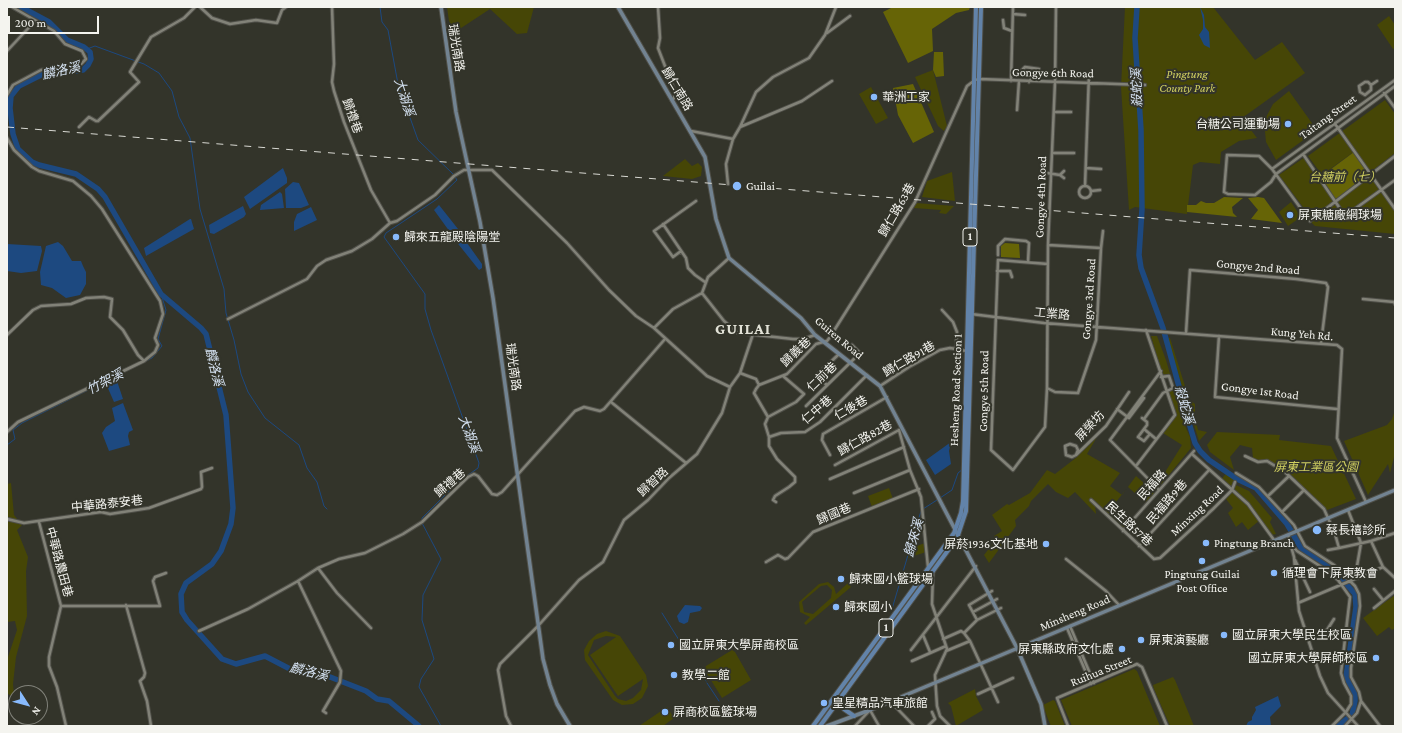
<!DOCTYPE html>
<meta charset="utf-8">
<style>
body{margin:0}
#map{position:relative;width:1402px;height:733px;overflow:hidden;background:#33342a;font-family:"Crimson Pro",serif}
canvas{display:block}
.frame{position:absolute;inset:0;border:8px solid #f4f4ef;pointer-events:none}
.north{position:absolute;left:8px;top:685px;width:40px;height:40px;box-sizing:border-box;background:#33342a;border:1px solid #808179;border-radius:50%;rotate:126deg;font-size:11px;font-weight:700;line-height:16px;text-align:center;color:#f4f4ef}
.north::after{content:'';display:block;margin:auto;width:14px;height:18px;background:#88bafc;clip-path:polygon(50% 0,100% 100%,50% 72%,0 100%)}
.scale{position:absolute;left:8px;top:16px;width:91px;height:18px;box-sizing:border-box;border:2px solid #f4f4ef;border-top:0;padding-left:5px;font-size:12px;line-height:14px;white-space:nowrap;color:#f4f4ef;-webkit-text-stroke:3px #33342a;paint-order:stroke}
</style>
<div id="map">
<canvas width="1402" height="733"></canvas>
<div class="frame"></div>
<div class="north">N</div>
<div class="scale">200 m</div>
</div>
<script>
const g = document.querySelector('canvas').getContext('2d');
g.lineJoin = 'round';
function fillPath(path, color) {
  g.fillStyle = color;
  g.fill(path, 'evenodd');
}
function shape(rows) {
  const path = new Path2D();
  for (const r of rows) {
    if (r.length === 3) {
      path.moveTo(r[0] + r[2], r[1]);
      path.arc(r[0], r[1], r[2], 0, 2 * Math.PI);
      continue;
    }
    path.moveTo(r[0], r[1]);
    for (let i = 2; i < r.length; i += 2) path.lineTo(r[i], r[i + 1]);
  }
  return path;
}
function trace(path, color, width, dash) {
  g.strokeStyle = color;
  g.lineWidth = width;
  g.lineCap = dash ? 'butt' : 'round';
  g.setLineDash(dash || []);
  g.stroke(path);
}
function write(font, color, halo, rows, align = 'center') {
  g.font = font + ' "Crimson Pro","Noto Sans TC",serif';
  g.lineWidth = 4;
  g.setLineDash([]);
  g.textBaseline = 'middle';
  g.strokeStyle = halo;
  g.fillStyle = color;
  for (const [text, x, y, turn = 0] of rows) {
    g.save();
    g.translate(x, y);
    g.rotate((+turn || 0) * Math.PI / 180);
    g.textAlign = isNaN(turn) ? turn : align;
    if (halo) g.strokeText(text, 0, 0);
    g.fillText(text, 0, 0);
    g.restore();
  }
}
fillPath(shape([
 [447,7,534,7,527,33,517,34,490,9,455,32,449,21],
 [1125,7,1213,7,1255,60,1282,42,1305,73,1242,118,1257,138,1239,141,1221,152,1220,164,1200,162,1193,165,1187,214,1135,207,1129,210,1121,87],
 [1389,16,1395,25,1395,48,1393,49,1377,25],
 [933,70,947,126,944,131,938,126,915,77],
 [871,87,888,118,876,124,859,94],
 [1289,91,1314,126,1313,133,1276,160,1266,142,1264,121,1273,104],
 [1385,100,1395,114,1395,153,1369,173,1355,151,1322,175,1308,156],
 [1305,157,1335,201,1370,175,1395,209,1395,234,1315,226,1310,221,1309,215,1279,175],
 [685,159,692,166,698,163,702,167,701,176,692,179,663,176],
 [952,172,955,201,922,197,927,181],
 [1291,202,1301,217,1288,226,1279,212],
 [916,203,954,206,946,214,939,213,941,210,914,208],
 [1151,336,1157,336,1166,360,1186,428,1190,437,1191,448,1159,487,1157,485,1182,445,1163,433,1176,416,1168,390,1173,388,1169,376,1163,377],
 [1167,338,1170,338,1189,399,1195,404,1195,418,1198,430,1207,432,1199,441],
 [1395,410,1395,453,1390,473,1388,464,1368,495,1344,441,1387,425,1392,419],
 [1100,432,1087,454,1120,473,1110,486,1122,495,1136,476,1156,494,1147,504,1128,487,1112,507,1130,524,1123,531,1095,505,1096,514,1075,492,1068,498,1056,492,1048,484,1031,501,1029,506,1015,520,1016,526,989,563,984,555,994,542,994,536,1002,531,992,515,1007,504,1009,505,1030,493,1047,470,1055,474,1077,457,1076,455],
 [1217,432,1280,435,1279,440,1331,446,1356,499,1327,510,1287,471,1270,461,1259,460,1253,458,1252,448,1240,445,1230,457,1234,470,1210,452,1207,445],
 [1227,472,1236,477,1236,485,1249,491,1272,518,1270,522,1276,534,1271,535,1260,520,1248,530,1242,522,1236,527,1228,513,1233,508,1226,499,1233,491,1221,480],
 [11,483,14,515,22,525,17,530,28,557,26,571,27,616,16,657,13,684,15,706,10,706,11,696,7,693,7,660,17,630,15,621,7,622,7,484],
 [889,488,893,499,872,507,868,496],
 [924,524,924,532,916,534,914,547,925,543,926,552,908,558,918,526],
 [828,582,834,587,836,594,848,583,851,587,806,625,804,623,810,617,800,612,799,602,819,584],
 [827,585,832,590,831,598,813,614,804,612,802,602,821,586],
 [1395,595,1395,628,1392,630,1389,627,1377,636,1363,618],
 [606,631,620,636,646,675,648,686,642,698,633,704,622,705,613,700,585,660,584,650,589,641,597,634],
 [606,636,616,637,590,655,618,696,643,679,641,690,633,698,626,701,618,699,615,696,588,655,594,640],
 [732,650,735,652,751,680,722,698,704,669,706,666],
 [1134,669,1137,671,1160,726,1072,726,1061,700],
 [1173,677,1175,680,1194,726,1170,726,1154,689,1153,685],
 [975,689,976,696,983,710,956,726,951,706,948,703],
 [1053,700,1055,701,1065,726,1051,726,1048,719,1043,705],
 [667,707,674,718,663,726,639,726]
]), '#464606');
fillPath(shape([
 [893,7,949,8,970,7,969,10,956,13,932,29,933,51,908,63,883,12],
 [934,52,943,52,944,76,936,77,933,70],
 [913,84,934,132,913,143,898,115,893,88],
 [1354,152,1370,175,1335,201,1319,178],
 [1224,197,1243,198,1232,207,1233,213,1237,217,1187,212,1187,205,1196,205,1201,201,1206,203,1214,203],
 [1258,197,1264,198,1282,223,1251,219,1258,210,1248,198],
 [1005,243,1019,244,1020,258,1001,257,1001,246]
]), '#666406');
fillPath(shape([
 [1200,7,1204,15,1205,27,1209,32,1210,48,1204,45,1199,35,1203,29,1203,20],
 [283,168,287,178,287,183,250,209,244,197],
 [293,182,299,183,309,205,301,208,286,208,285,189],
 [280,192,282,194,284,208,260,210,261,205],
 [439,205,462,234,455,239,434,210],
 [243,206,246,214,244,217,214,234,210,233,209,225],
 [311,207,317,220,294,231,294,222,297,214],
 [190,219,191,219,194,229,146,256,144,248],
 [462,236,482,264,482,268,479,270,455,240],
 [58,242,63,246,72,261,81,261,83,266,86,272,86,284,80,295,66,298,52,288,41,285,40,272,46,246],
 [7,244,41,246,42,251,37,271,21,273,7,271],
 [117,381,123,399,114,402,107,386],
 [123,403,133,430,129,432,128,436,130,445,109,451,102,433,106,427,115,421,112,408],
 [951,442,949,451,951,464,935,475,926,460],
 [685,605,700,606,702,608,700,611,690,613,688,622,684,624,679,622,677,616],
 [1278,696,1281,706,1270,717,1271,726,1246,726,1248,722,1252,720,1252,717,1256,710,1255,707]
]), '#1d4980');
trace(shape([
 [380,7,382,22,388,30,398,84,418,140,453,174],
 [87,49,95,46,144,64,159,73,172,91,179,117,190,138,200,209,224,289,226,313,234,340,241,374,248,392,265,418,299,445,307,468,317,482,324,506,327,509],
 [7,445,15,439,13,430,22,423,152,358,162,346,158,339,166,310,161,294],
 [940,498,952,490,958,473,963,469],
 [923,509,937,500],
 [422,520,422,518,457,483,478,468,479,463,431,330,425,309,425,294,384,237,386,233,437,199,457,180,455,177],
 [422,523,441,559,423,595,422,620,434,659,421,679,419,687,441,726],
 [893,611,892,609,921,511],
 [662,613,679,640],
 [699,670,706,681],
 [707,683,719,701]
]), '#1d4980', 1);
trace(shape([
 [21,7,49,22,67,40,84,47,90,52,91,59,88,65,83,70,41,75,19,86,11,96,10,108,13,134,18,149,32,162,39,165,76,174,98,189,105,197,161,294,201,328,206,334,226,415,233,508,231,524,221,551,212,564,186,583,181,594,182,612,187,620,222,659,236,664,265,656,290,669,312,676,325,675,366,691,377,699,389,701,419,726],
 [1137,7,1135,38,1141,130,1142,209,1139,255,1141,268,1163,328,1189,423,1195,443,1200,451,1209,460,1237,479,1256,488,1287,524,1301,548,1332,568,1355,594,1356,607,1346,677,1355,694,1355,701,1352,715,1338,726]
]), '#1d4980', 5.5);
const street = shape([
 [200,7,212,18,230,24,256,20,277,23,282,10,286,7],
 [332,7,334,64,332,82,334,91,344,122,371,190,390,223],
 [658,7,660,38,658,48,675,92,675,96,672,101],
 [1013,14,1025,15],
 [1003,20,1004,28,1012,31],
 [827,33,850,16],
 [7,51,35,21],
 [1019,70,1022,72,1042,73],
 [1025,72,1023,69,1025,67,1039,69,1029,82],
 [1011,81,1013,7],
 [1371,85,1371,90,1365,95,1360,92,1359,86,1365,82,1368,82,1371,85,1377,81],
 [1384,93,1395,108],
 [7,95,13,85,41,70,80,65,86,59,82,51,65,44,54,31,12,7],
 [1017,110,1019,81],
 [1054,112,1071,112],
 [1333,121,1395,209],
 [79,127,89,117,96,121,98,121,139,82,130,72,151,37,184,18,195,7],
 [740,127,802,101,832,81],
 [691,131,733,139,740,127,756,92,773,77,809,58,825,35,836,7],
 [7,138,14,150,32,167,39,171,73,181,91,196,102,209,160,301,163,314,155,338,158,345,155,352,144,361,18,422,7,432],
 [1052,153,1074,153],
 [1303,154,1345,216,1395,180],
 [1086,168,1101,169],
 [1272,169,1395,80],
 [1064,171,1060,175,1064,178],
 [1047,173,1060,175],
 [1276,174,1271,182,1255,195,1228,194,1224,192,1227,155,1259,156,1272,169,1310,221,1395,156],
 [1276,174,1395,86],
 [728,184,726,164,733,139],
 [1085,186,1089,74],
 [1085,192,6],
 [1091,191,1100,190],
 [663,224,686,258,688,268,695,275,705,282],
 [1101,248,1103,231],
 [681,251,673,257,654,231,696,201],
 [998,255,998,246,1005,239,1026,241,1029,243,1028,262],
 [1048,264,998,260,991,450,1013,470,1045,427,1047,388,1048,245,1055,82,1056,7],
 [997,271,1010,271,1012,277],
 [702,293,724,321,738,333,793,339,803,339,815,335],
 [1363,299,1394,302,1395,304],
 [942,310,953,322,957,332,956,348],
 [971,314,1044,323,1337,345,1342,349,1337,438,1366,502],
 [228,319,307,279,317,266,326,260,352,251,372,239,390,223,397,221,435,195,454,176,464,170,492,170,567,243,609,290,636,316,654,328,707,376,730,387],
 [654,328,673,309,702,293,708,277,729,258],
 [1186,333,1190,270,1296,279,1326,283,1328,287,1321,343],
 [7,335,33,310,41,306,71,304,86,298,104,297,112,299,110,317,123,330,138,355,144,361],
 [1219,336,1215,397,1337,409],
 [740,373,756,379,759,385],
 [827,385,816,376,839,354],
 [880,386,909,367,940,350,950,348,967,351],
 [1047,388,1055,392,1078,393,1096,340,1101,248,1048,245],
 [611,402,686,463],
 [806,406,860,353,852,345],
 [1117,409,1129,418,1144,398],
 [768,417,796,402,804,394,783,376],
 [1142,418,1147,422,1147,425,1138,437,1144,441,1150,434],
 [1144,419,1163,393,1173,388,1169,376,1161,377],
 [1144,429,1156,439],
 [899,430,910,470,921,497,928,567],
 [769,437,781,433,805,432,820,422,867,375],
 [1192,454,1248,504,1274,540],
 [830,455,822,440,823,434,887,397],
 [1076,455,1078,450,1076,446,1070,444,1065,446,1066,455,1072,457,1076,455,1106,426,1129,392],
 [1245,456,1258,462,1267,461,1285,472,1324,509,1335,534,1339,548,1371,541,1395,533],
 [835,465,899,430],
 [1136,466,1175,415,1146,330],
 [1236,473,1259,487,1294,525,1305,546,1334,565,1355,586,1359,594,1360,606,1351,668,1351,677,1359,692,1361,701,1357,713,1345,726],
 [830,479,904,447],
 [1159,490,1110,440,1161,371],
 [854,493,910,470],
 [1268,496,1289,476],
 [1091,500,1154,559,1160,558,1213,509,1232,490,1235,482],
 [776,502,773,500,775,496,789,487,795,482,795,477,777,459,769,446,769,437,765,424,768,417,754,393,756,389,759,385,787,374,816,344,827,341,830,337,915,202,967,86,975,80,979,79,1145,85],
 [1348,510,1361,543,1356,572,1359,578],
 [1282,512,1304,490],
 [7,519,24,523,101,512,110,514,149,508,201,489,202,487,201,472,212,468],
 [39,522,61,606,49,657,49,666,57,687,66,726],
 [1123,531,1194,451],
 [1288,535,1294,557,1299,611,1320,676,1328,693,1358,726],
 [1371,541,1383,567,1395,578],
 [1290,543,1297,551,1323,568,1338,580,1350,597,1341,673,1344,683,1351,696,1351,704,1346,712,1332,726],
 [1139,546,1209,470],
 [1328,550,1339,548],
 [1066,559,1106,591,1119,605],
 [1295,560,1310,592],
 [766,562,778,555,785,559,788,558,813,532,919,489],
 [318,568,337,593,371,628],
 [933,572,932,604,947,649,935,675,937,706,940,716,950,726],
 [298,581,341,671,340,682,323,711,326,713],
 [1374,589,1383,600],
 [1298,603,1383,567],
 [126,605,145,673,144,677,140,681,147,701,151,726],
 [61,606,160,606,153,581,155,577,166,573],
 [1374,608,1395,591],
 [973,612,997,599],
 [977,620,969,605,992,591],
 [1070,626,1094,683],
 [1067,628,1091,684],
 [199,631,248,609,298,581,318,568,339,559,365,553,403,534,422,522,468,477,474,474,478,476,492,494,497,495,502,492,575,411,584,407,600,411,604,409,665,339],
 [964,633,977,620,1001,608],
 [923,635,930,652],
 [1306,638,1327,630,1334,619],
 [943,639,961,631,964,633,970,641,998,702],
 [911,650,976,566],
 [946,651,970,641],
 [912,661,946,646],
 [978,694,1013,678],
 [890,701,914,726],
 [1361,701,1380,726],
 [511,726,506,716,498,670,500,664,538,626,579,580,603,562,624,520,648,500,669,478,697,454,722,413,730,387,740,373,753,334],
 [855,726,870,710,879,726],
 [928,726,935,719,932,712],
 [1068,726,1057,698,1137,664,1142,667,1167,726]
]);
const secondary = shape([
 [441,7,456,112,480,222,493,298,543,659,550,685,557,704,570,726],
 [618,7,705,157,716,219,729,258,801,318,815,335,880,386,1017,648,1041,704,1045,726],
 [827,726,870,710,1395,490]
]);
const primary = shape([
 [841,698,844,709,854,716],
 [813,726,954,533,961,513,963,501,976,7],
 [820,726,957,538,966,511,981,7]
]);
trace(street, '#4f4f48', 4.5);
trace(secondary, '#4f4f48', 5.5);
trace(primary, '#4f4f48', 6);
trace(street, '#828278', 2.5);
trace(secondary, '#728391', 3.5);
trace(primary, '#6283a9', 4);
trace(shape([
 [7,127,1395,238]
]), '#d9d9d3', 1, [7, 7]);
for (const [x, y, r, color] of [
 [874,97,4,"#88bafc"],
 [1288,124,4,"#88bafc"],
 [737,186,5,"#88bafc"],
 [1290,215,4,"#88bafc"],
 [396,237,4,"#88bafc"],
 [1317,530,5,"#88bafc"],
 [1206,543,4,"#88bafc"],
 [1046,544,4,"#88bafc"],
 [1202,561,4,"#88bafc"],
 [1274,573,4,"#88bafc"],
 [841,579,4,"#88bafc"],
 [836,607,4,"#88bafc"],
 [1224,635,4,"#88bafc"],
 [1141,640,4,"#88bafc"],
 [671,645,4,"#88bafc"],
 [1122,649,4,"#88bafc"],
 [1376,658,4,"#88bafc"],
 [674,675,4,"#88bafc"],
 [824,703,4,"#88bafc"],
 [665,712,4,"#88bafc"]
]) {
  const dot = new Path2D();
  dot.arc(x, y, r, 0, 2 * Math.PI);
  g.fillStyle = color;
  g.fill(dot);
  trace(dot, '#33342a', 1.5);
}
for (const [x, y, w] of [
 [970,237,14],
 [886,628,14]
]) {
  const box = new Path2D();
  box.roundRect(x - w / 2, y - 9, w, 18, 3);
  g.fillStyle = '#33342a';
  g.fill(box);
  trace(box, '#f4f4ef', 1);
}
write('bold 11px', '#f4f4ef', null, [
 ["1",970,237],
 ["1",886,628]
]);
write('12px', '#f4f4ef', '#33342a', [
 ["瑞光南路",456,48,81],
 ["Gongye 6th Road",1053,73,1],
 ["歸仁南路",677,89,59],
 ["歸禮巷",352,116,70],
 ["Taitang Street",1328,117,-36],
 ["Gongye 4th Road",1041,197,-88],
 ["歸仁路63巷",897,210,-60],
 ["Gongye 2nd Road",1258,267,5],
 ["Gongye 3rd Road",1089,299,-86],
 ["工業路",1052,314,5],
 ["Kung Yeh Rd.",1302,334,5],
 ["Guiren Road",839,338,40],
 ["歸義巷",796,352,-44],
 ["歸仁路91巷",909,359,-30],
 ["瑞光南路",513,367,82],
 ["仁前巷",822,377,-44],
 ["Hesheng Road Section 1",956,390,-88],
 ["Gongye 5th Road",984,391,-89],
 ["Gongye 1st Road",1260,391,7],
 ["仁後巷",851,408,-30],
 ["仁中巷",817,410,-41],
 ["屏榮坊",1090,426,-47],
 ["歸仁路82巷",865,438,-29],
 ["歸智路",653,482,-43],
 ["歸禮巷",450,483,-41],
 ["民福路",1152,485,-48],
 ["民福路9巷",1167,502,-49],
 ["中華路泰安巷",107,504,-6],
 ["Minxing Road",1197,511,-43],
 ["歸國巷",834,514,-23],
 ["民生路57巷",1129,524,43],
 ["中華路農田巷",59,562,75],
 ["Minsheng Road",1075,613,-23],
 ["Ruihua Street",1101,671,-22]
]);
write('italic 12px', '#d0cf60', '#33342a', [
 ["Pingtung",1187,74],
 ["County Park",1187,88],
 ["台糖前（七）",1345,177],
 ["屏東工業區公園",1316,467]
]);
write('12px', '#f4f4ef', '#33342a', [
 ["華洲工家",882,97],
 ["台糖公司運動場",1280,124,"right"],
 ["Guilai",746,186],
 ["屏東糖廠網球場",1298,215],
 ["歸來五龍殿陰陽堂",404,237],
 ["蔡長禧診所",1326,530],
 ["Pingtung Branch",1214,543],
 ["屏菸1936文化基地",1038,544,"right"],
 ["循理會下屏東教會",1282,573],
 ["Pingtung Guilai",1202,574,"center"],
 ["Post Office",1202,588,"center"],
 ["歸來國小籃球場",849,579],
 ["歸來國小",844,607],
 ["國立屏東大學民生校區",1232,635],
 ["屏東演藝廳",1149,640],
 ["國立屏東大學屏商校區",679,645],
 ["屏東縣政府文化處",1114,649,"right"],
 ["國立屏東大學屏師校區",1368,658,"right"],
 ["教學二館",682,675],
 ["皇星精品汽車旅館",832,703],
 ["屏商校區籃球場",673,712]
], 'left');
write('italic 13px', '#d6e3f3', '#33342a', [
 ["麟洛溪",61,71,-13],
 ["殺蛇溪",1137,88,-92],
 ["大湖溪",404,97,72],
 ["麟洛溪",214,367,76],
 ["竹架溪",105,382,-27],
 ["殺蛇溪",1184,405,74],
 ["大湖溪",469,434,70],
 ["歸來溪",914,538,-74],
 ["麟洛溪",309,672,14]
]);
g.letterSpacing = '1px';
write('bold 16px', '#e2e2d7', '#33342a', [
 ["GUILAI",743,329]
]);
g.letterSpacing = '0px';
</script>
